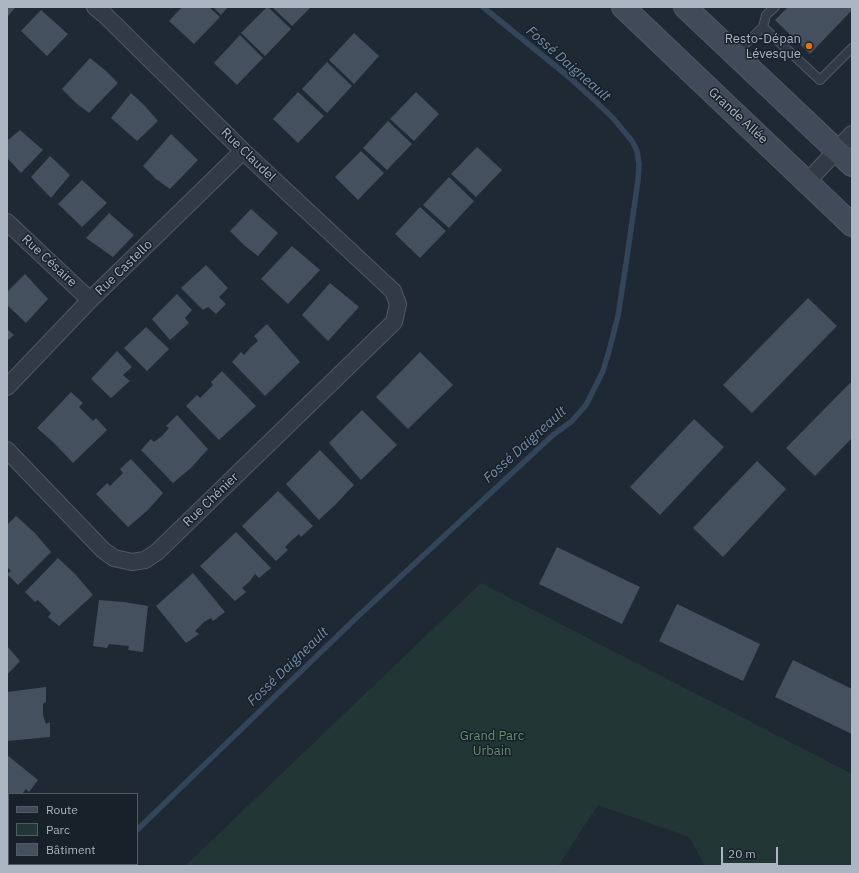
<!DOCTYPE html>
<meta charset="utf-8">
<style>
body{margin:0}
#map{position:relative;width:859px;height:873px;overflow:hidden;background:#1f2934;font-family:"IBM Plex Sans",sans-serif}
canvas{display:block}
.frame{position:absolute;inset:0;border:8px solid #acb5c2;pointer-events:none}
.legend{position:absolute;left:8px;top:793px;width:130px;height:72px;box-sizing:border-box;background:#182029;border:1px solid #535c66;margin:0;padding:5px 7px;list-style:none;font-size:12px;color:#acb5c2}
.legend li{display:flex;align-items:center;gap:8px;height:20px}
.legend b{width:20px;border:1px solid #535c66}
.scale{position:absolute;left:721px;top:847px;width:57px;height:18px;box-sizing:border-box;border:2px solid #acb5c2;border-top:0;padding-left:5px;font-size:12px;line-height:14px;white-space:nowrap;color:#acb5c2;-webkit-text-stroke:3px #182029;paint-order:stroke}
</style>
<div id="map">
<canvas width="859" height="873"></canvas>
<div class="frame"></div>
<ul class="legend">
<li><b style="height:5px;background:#404a58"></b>Route</li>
<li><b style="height:11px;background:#223636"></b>Parc</li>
<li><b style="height:11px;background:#45505e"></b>Bâtiment</li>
</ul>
<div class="scale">20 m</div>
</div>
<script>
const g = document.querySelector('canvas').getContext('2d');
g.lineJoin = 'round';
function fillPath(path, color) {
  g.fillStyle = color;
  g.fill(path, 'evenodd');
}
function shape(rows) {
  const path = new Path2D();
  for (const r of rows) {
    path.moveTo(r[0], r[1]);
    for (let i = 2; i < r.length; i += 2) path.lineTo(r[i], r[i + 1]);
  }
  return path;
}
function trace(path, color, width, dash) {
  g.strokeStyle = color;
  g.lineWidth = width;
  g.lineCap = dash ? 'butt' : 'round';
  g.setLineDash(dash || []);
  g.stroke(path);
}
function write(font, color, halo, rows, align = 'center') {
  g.font = font + ' "IBM Plex Sans",sans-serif';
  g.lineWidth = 3;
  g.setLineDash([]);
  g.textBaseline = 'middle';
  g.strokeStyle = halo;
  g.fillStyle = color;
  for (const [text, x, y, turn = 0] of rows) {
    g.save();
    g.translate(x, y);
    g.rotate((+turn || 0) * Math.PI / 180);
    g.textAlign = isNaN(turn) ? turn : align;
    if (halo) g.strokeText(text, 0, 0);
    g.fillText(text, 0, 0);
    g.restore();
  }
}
fillPath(shape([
 [481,583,852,774,852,866,705,866,689,837,598,805,558,866,185,866]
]), '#223636');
trace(shape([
 [137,830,355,619,539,448,553,435,572,421,586,405,603,371,609,351,618,316,626,264,638,180,639,164,637,151,632,141,613,118,593,99,569,77,483,7],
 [100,866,102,864]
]), '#32455b', 5.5);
fillPath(shape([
 [7,7,16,7,7,17],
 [182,7,209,7,220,17,194,44,169,21],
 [213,7,228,7,221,15],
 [267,7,268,7,291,29,265,56,241,33],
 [272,7,311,7,292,26],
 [788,7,851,7,852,10,810,54,775,20],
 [41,10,68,34,47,56,21,31],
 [354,33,379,56,354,84,329,60],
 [240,35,263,58,237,85,214,63],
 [90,58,106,71,118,83,89,113,76,103,62,89],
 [327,62,352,86,327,113,302,89],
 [298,92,324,116,298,143,273,119],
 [416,92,439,114,414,141,390,119],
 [131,93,144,105,158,121,137,141,111,118],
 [388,121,412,144,387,170,363,148],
 [20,130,43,150,21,173,7,158,7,141],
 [171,134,198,160,170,189,156,179,143,166],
 [477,147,502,170,476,197,451,174],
 [361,151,384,173,358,200,335,177],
 [50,156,70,175,51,198,31,177],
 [449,177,474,201,449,228,423,205],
 [82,180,107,203,82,227,58,204],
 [420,207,446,231,420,258,395,234],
 [251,209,278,233,258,256,245,246,230,231],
 [109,213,134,235,113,257,86,238],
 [292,246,320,270,288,304,261,279],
 [206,265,228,288,219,297,226,304,216,314,208,307,203,310,181,288],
 [25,274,48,299,26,323,7,305,7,292],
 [330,283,359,307,328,341,302,315],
 [177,294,192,310,185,318,189,323,170,340,152,319],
 [808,298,837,326,752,413,723,385],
 [267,324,300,362,265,396,232,362,241,352,244,355,250,348,258,341,254,336],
 [146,327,169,349,147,371,124,348],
 [7,329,14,335,7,341],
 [117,351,132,367,123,375,130,381,111,398,91,379],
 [420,352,453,385,408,429,376,397],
 [222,371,256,406,219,440,186,406,197,395,200,398,213,385,211,382],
 [852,381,852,438,815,476,786,448],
 [71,392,83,403,79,407,93,421,96,418,107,430,73,463,55,444,37,428],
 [362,410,397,445,361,480,329,443],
 [177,415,208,449,191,468,173,483,141,450,151,439,154,442,162,436,169,428,166,426],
 [694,419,724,447,660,515,630,487],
 [320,450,354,485,337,503,319,520,286,484],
 [131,459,163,493,147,511,128,527,96,494,107,483,110,486,123,473,120,469],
 [757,461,786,489,723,557,693,528],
 [278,491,313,526,301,537,299,534,292,540,285,547,288,550,276,561,242,526],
 [16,516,35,533,51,552,18,585,7,574,11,571,7,567,7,525],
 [236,532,271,568,259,578,255,574,250,581,242,588,246,592,235,601,200,566],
 [557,547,640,587,622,624,539,584],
 [58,558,76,575,93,595,59,626,48,617,51,613,38,600,35,602,25,592],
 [193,573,225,612,213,621,211,618,204,622,195,631,199,634,186,643,156,606],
 [99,600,124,602,148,606,143,652,128,650,129,646,109,644,107,648,93,646],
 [677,604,760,644,743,681,659,641],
 [7,646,20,661,7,675],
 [793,660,852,689,852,734,775,697],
 [46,687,46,702,43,704,43,715,46,724,50,722,50,737,7,741,7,692],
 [7,755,38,780,29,792,26,789,22,794,9,794,9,815,7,817]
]), '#45505e');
const service = shape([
 [763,27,766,15,775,7],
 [735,54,763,27,820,80,852,48]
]);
const minor = shape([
 [807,182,852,134],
 [7,222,90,300],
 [7,387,90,300,243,151],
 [7,450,103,550,114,558,132,562,145,560,157,552,394,322,398,304,393,291,243,151,106,16,95,7]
]);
const secondary = shape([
 [623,7,852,225],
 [685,7,852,165]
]);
trace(service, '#505863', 10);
trace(minor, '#505863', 18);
trace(secondary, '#505863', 24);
trace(service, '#323a45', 8);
trace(minor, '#323a45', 16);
trace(secondary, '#404a58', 22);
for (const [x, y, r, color] of [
 [809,46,4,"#e8710a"]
]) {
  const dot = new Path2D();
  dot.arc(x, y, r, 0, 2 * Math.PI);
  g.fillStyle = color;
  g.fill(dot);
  trace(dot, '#182029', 1.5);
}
write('13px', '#acb5c2', '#182029', [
 ["Resto-Dépan",801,39],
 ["Lévesque",801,54]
], 'right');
write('13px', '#acb5c2', '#182029', [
 ["Grande Allée",738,116,43],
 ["Rue Claudel",248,155,44],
 ["Rue Césaire",49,261,43],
 ["Rue Castello",124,268,-44],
 ["Rue Chénier",211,500,-44]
]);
write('13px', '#65916d', '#182029', [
 ["Grand Parc",492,736],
 ["Urbain",492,751]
]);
write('italic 14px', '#748eaa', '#182029', [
 ["Fossé Daigneault",568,64,41],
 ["Fossé Daigneault",525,445,-42],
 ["Fossé Daigneault",288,667,-44]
]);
</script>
